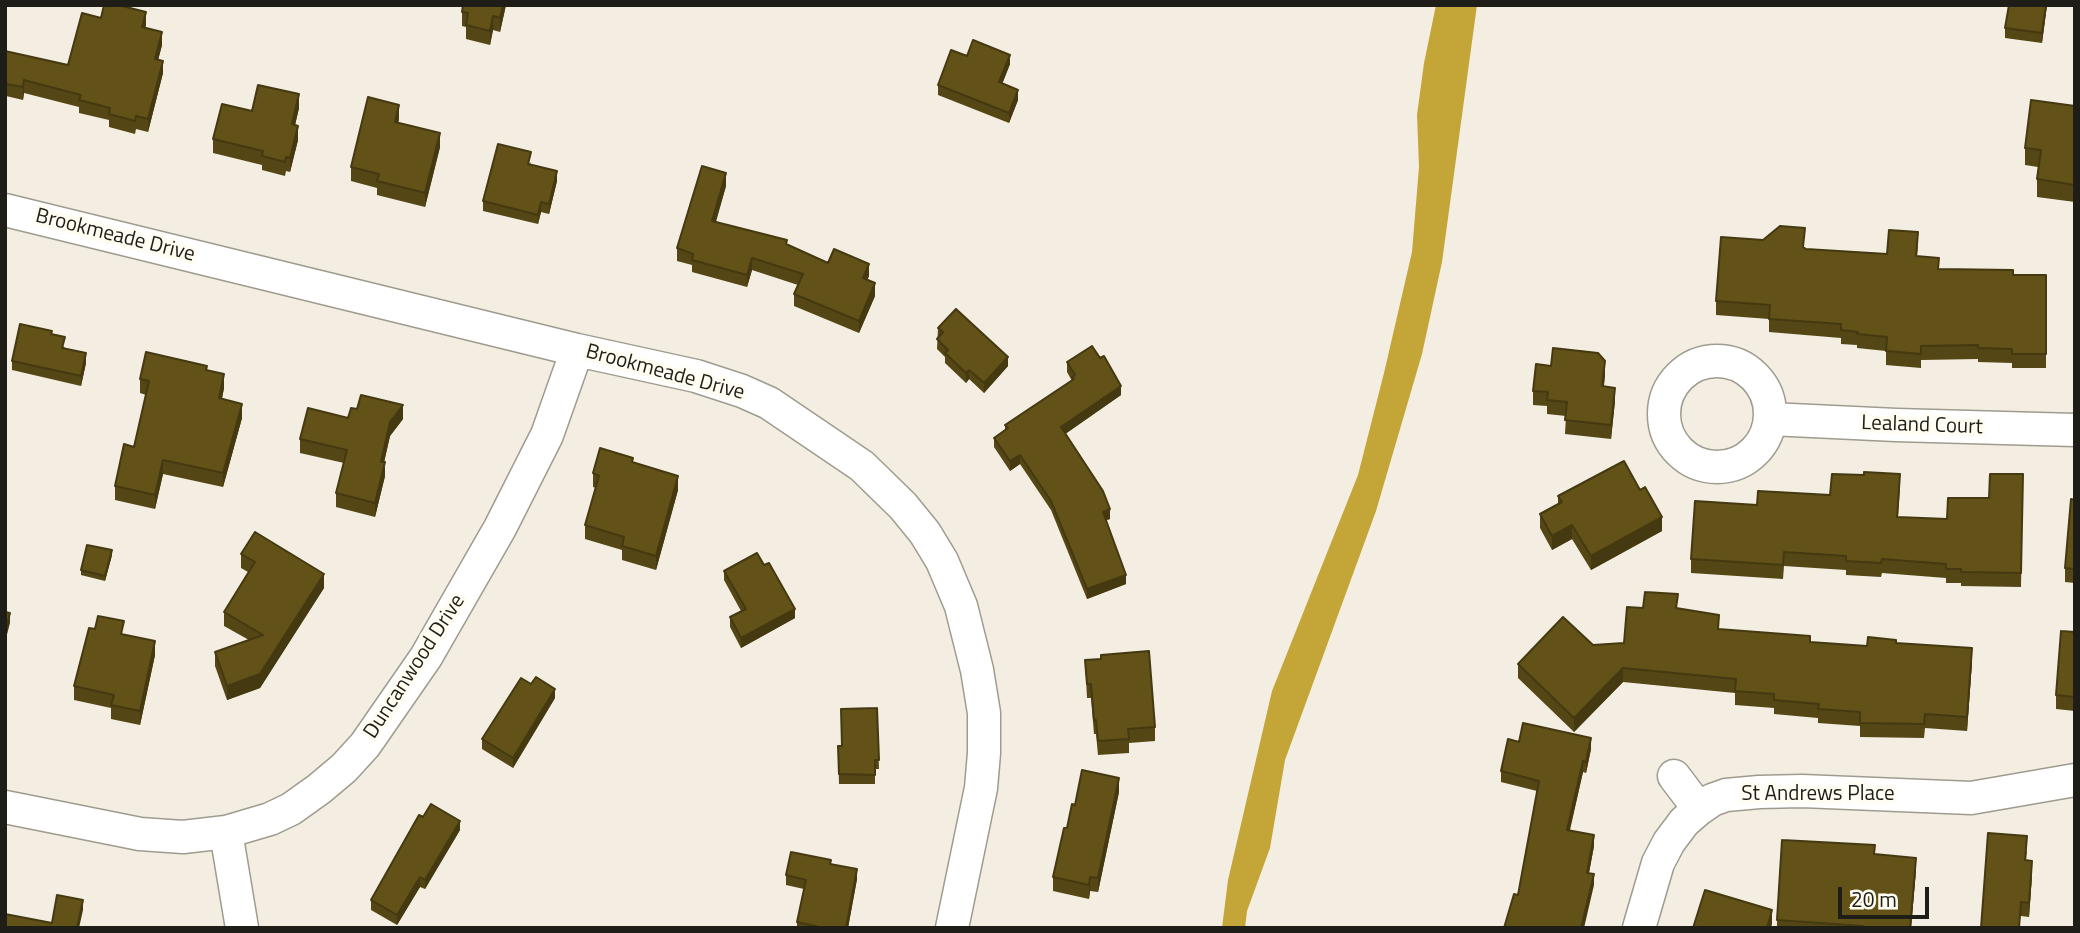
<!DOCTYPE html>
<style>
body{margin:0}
#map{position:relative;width:2080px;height:933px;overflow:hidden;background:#f3eee1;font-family:"Titillium Web",sans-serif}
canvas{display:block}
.frame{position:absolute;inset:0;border:7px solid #1e1d18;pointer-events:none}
.scale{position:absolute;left:1838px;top:887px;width:91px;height:32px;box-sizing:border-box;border:4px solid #1e1d18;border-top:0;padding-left:9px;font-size:21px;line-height:24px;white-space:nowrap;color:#1e1d18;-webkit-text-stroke:5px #fffcf1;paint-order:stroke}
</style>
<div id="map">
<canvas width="2080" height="933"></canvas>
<div class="frame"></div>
<div class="scale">20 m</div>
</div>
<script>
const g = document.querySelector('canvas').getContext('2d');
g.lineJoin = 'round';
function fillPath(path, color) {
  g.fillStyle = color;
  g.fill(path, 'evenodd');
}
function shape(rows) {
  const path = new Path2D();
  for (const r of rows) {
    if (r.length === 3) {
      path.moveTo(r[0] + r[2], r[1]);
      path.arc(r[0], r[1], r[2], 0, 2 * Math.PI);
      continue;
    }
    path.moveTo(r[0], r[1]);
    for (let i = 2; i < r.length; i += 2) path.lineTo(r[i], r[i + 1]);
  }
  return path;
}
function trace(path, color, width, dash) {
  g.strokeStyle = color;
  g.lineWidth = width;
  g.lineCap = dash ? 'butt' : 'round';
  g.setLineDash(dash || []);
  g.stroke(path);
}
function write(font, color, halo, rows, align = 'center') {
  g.font = font + ' "Titillium Web",sans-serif';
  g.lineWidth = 7;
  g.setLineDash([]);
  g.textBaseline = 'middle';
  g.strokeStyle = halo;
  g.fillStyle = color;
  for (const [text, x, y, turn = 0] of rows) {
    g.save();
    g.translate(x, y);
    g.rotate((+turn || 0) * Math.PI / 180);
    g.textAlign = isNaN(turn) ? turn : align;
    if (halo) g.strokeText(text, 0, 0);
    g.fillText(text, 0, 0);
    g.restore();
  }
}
fillPath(shape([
 [1436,5,1477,5,1442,262,1422,354,1376,511,1285,760,1270,848,1247,911,1245,928,1222,928,1228,880,1272,691,1358,475,1384,373,1412,252,1419,167,1417,115,1424,63]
]), '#c4a537');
const minor = shape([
 [5,210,577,350,696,376,742,391,769,403,862,466,903,506,925,533,942,561,961,606,977,670,984,713,984,753,981,788,952,928],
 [1717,414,53],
 [1770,419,1896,425,2075,430],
 [1674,776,1699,809],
 [5,807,140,834,183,837,226,832,270,819,291,809,319,789,344,768,365,745,426,657,500,528,547,435,577,350],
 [226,832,242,928],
 [1639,928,1658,863,1669,842,1684,822,1699,809,1712,800,1726,795,1759,792,1802,791,1971,798,2075,780]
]);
trace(minor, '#9f9b8e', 35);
trace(minor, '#fff', 32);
fillPath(shape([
 [463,5,506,5,500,32,493,30,490,45,466,39,466,27,462,26,462,12],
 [2047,5,2042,43,2005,38,2005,28],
 [101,18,146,25,145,28,162,45,158,60,163,73,148,132,136,129,135,134,109,127,109,120,79,113,79,107,24,93,23,100,6,96,5,100,5,51,68,65],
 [967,56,1010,64,1002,84,1018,100,1009,123,938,95,938,85],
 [2075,106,2075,202,2037,197,2037,179,2038,167,2025,165,2025,148],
 [299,108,295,125,298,140,290,172,286,171,285,176,262,170,262,165,213,153,213,139,252,111],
 [399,119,398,123,440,147,425,207,377,195,377,188,351,181,351,167],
 [531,162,530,164,557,181,549,214,541,212,538,224,483,211,483,201],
 [726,186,716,222,787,245,828,263,869,276,867,280,875,296,859,333,794,306,794,294,798,285,752,270,747,287,692,272,692,265,677,261,677,248],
 [1918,246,1917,256,1939,269,2013,275,2046,275,2046,368,2012,368,2012,363,1978,362,1978,359,1921,360,1921,368,1886,365,1886,351,1857,348,1857,345,1841,344,1841,338,1769,332,1769,319,1716,315,1716,301,1804,248,1806,249,1887,254],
 [938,328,1008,366,984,393,969,379,966,383,945,363,945,357,937,349],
 [52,334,65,348,86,363,81,386,12,370,12,361],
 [1067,362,1121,395,1065,434,1110,519,1106,520,1126,584,1087,599,1051,510,1020,464,1010,471,994,447,994,438,1005,430,1005,425,1072,381,1067,372],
 [207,370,224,388,222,399,242,418,223,487,163,474,155,509,115,500,115,486,134,447,146,395,140,393,140,379],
 [1605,375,1604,386,1615,401,1611,439,1565,434,1566,416,1547,414,1547,406,1533,405,1533,391],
 [403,419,390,436,384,462,385,476,375,517,336,507,336,493,344,463,300,453,300,439],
 [633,463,678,490,656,570,622,560,622,550,585,539,585,525,596,488,593,487,593,473],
 [2023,474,2021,587,1961,586,1961,583,1946,583,1946,578,1882,573,1881,577,1846,575,1846,570,1784,566,1783,579,1691,573,1691,559,1757,505,1900,488,1898,517,1947,519,1989,498],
 [1558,496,1662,531,1591,570,1572,539,1552,550,1540,528,1540,514,1558,504],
 [2075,500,2075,583,2065,582,2065,568],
 [241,554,324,588,260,688,227,700,215,666,215,652,249,640,224,626,224,612,248,572,241,568],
 [112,555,105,581,81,575,81,570],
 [724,571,795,618,741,648,730,627,730,617,741,611,724,580],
 [1643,608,1678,608,1719,629,1810,642,1867,646,1896,643,1972,662,1967,731,1925,728,1924,738,1860,737,1860,726,1818,723,1818,718,1774,714,1774,708,1735,705,1735,693,1623,682,1574,732,1518,678,1518,664,1593,645,1624,643],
 [2075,632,2075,711,2056,709,2056,695],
 [124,635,155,655,140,725,111,719,111,708,74,700,74,686],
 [1085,660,1155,727,1155,741,1129,743,1129,753,1098,755,1096,734,1094,734,1091,698,1087,698],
 [555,698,513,768,482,749,482,739],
 [877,708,879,769,875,769,875,784,839,784,838,746,842,746],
 [1591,749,1586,773,1583,772,1570,830,1594,846,1589,873,1594,885,1518,895,1537,791,1501,782,1501,771],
 [1119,792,1098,892,1090,891,1089,899,1053,891,1053,877,1075,805],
 [423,817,460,830,425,889,420,887,397,925,371,910,371,900],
 [2027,850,2026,860,2032,875,2029,917,2021,916,1981,928],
 [1875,854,1916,870,1911,928,1777,928,1777,920],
 [831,864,857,879,848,928,797,928,797,922,804,889,786,885,786,875]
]), '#544715');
fillPath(shape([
 [503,5,506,5,500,32,500,18],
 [2046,5,2047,5,2042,43,2042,33],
 [146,12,146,25,142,40,142,27],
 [493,16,493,30,490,45,490,31],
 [162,32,162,45,155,72,155,59],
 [1010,55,1010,64,999,92,999,82],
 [163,61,163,73,148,132,148,119],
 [24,80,24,93,23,100,23,87],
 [1018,90,1018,100,1009,123,1009,113],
 [299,94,299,108,292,138,292,124],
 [399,105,399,119,395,136,395,122],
 [298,126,298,140,290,172,290,158],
 [440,133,440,147,425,207,425,193],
 [557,171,557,181,549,214,549,204],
 [726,173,726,186,712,233,712,221],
 [541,202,541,212,538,224,538,215],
 [752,258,752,270,747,287,747,275],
 [869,264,869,276,863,290,863,278],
 [875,283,875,296,859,333,859,321],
 [86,353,86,363,81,386,81,376],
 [1008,357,1008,366,984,393,984,383],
 [1605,361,1605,375,1602,400,1602,386],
 [969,370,969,379,966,383,966,373],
 [224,374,224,388,219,412,219,398],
 [1121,386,1121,395,1061,437,1061,427],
 [1615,388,1615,401,1611,439,1611,425],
 [242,404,242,418,223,487,223,473],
 [403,405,403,419,390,436,381,476,381,462,390,422],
 [1020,455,1020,464,1010,471,1010,461],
 [163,460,163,474,155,509,155,495],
 [385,462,385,476,375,517,375,503],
 [678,476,678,490,656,570,656,556],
 [1110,509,1110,519,1103,521,1103,512],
 [1662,517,1662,531,1591,570,1591,556],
 [1572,525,1572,539,1552,550,1552,536],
 [112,550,112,555,105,581,105,576],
 [324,574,324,588,260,688,227,700,227,686],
 [1126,575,1126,584,1087,599,1087,589],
 [795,609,795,618,741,648,741,638],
 [10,613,10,623,5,642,5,632],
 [155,641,155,655,140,725,140,711],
 [1972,648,1972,662,1967,731,1967,717],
 [1623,668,1623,682,1574,732,1574,718],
 [555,689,555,698,513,768,513,758],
 [1591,738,1591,749,1586,773,1586,762],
 [1583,761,1583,772,1567,841,1567,830],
 [1119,778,1119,792,1098,892,1098,878],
 [460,821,460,830,425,889,425,880],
 [1594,835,1594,846,1587,883,1587,873],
 [1916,858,1916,870,1911,928,1910,928],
 [2032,861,2032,875,2029,917,2029,903],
 [857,869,857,879,848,928,846,928],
 [1594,874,1594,885,1584,928,1581,928],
 [420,877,420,887,397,925,397,915],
 [1090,877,1090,891,1089,899,1089,885],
 [83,900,83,910,79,928,77,928],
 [1772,910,1772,924,1771,928,1767,928]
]), '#453911');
const building = shape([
 [104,5,118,5,146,12,142,27,162,32,155,59,163,61,148,119,136,116,135,121,109,114,110,108,79,100,81,95,24,80,23,87,6,84,5,88,5,51,68,65,82,13,101,18,104,5],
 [463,5,503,5,500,18,493,16,490,31,466,25,468,13,462,12,463,5],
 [2009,5,2046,5,2042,33,2005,28,2009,5],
 [973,40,1010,55,999,82,1018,90,1009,113,938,85,951,50,967,56,973,40],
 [258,85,299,94,292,124,298,126,290,158,286,157,285,162,262,156,263,151,213,139,222,104,252,111,258,85],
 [368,97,399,105,395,122,440,133,425,193,377,181,379,174,351,167,368,97],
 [2031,100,2075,106,2075,185,2037,179,2041,150,2025,148,2031,100],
 [498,144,531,152,528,164,557,171,549,204,541,202,538,215,483,201,498,144],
 [702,166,726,173,712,221,787,240,786,244,828,263,834,249,869,264,863,278,875,283,859,321,794,294,803,274,752,258,747,275,692,260,693,254,677,248,702,166],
 [1780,226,1805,228,1803,247,1806,249,1887,254,1889,230,1918,232,1916,256,1939,258,1938,269,2013,270,2013,275,2046,275,2046,354,2012,354,2012,349,1978,348,1978,345,1921,346,1921,354,1886,351,1887,337,1857,334,1858,332,1841,330,1841,324,1769,319,1770,305,1716,301,1721,237,1763,240,1780,226],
 [956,309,1008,357,984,383,969,370,966,373,945,353,948,350,937,339,943,332,938,328,956,309],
 [20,324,52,331,51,334,65,337,62,348,86,353,81,376,12,361,20,324],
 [1092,346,1100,358,1104,356,1121,386,1061,427,1103,491,1110,509,1103,512,1126,575,1087,589,1051,501,1020,455,1010,461,994,438,1008,428,1005,425,1074,379,1072,377,1075,375,1067,362,1092,346],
 [1553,348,1598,353,1605,361,1602,386,1615,388,1611,425,1565,420,1567,402,1547,400,1548,392,1533,391,1536,364,1551,366,1553,348],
 [146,352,207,366,206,370,224,374,219,398,242,404,223,473,163,460,155,495,115,486,124,444,134,447,149,381,140,379,146,352],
 [361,395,403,405,390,422,381,462,385,462,375,503,336,493,347,450,300,439,308,408,348,418,351,408,357,409,361,395],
 [600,448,633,458,632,462,678,476,656,556,622,546,624,537,585,525,599,476,593,473,600,448],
 [1624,461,1640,490,1645,487,1662,517,1591,556,1572,525,1552,536,1540,514,1562,502,1558,496,1624,461],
 [1864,472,1900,474,1897,517,1947,519,1948,498,1989,498,1990,474,2023,474,2021,573,1961,572,1961,569,1946,569,1946,564,1882,559,1881,563,1846,561,1846,556,1784,552,1783,565,1691,559,1695,501,1757,505,1758,491,1830,495,1832,474,1864,475,1864,472],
 [2071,499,2075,500,2075,569,2065,568,2071,499],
 [255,532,324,574,260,674,227,686,215,652,263,635,224,612,255,562,241,554,255,532],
 [87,545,112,550,105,576,81,570,87,545],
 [757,553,764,565,769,563,795,609,741,638,730,617,746,609,724,571,757,553],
 [1645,592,1678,594,1676,608,1719,615,1718,629,1810,636,1810,642,1867,646,1868,637,1896,640,1896,643,1972,648,1967,717,1925,714,1924,724,1860,723,1860,712,1818,709,1819,704,1774,700,1774,694,1735,691,1736,679,1623,668,1574,718,1518,664,1563,617,1593,645,1624,643,1627,607,1643,608,1645,592],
 [5,612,10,613,5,632,5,612],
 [98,616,124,621,121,634,155,641,140,711,111,705,114,695,74,686,89,628,95,629,98,616],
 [2061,631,2075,632,2075,697,2056,695,2061,631],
 [1149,651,1155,727,1128,729,1129,739,1098,741,1096,720,1094,720,1091,684,1087,684,1085,660,1101,659,1101,655,1149,651],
 [536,677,555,689,513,758,482,739,521,678,531,684,536,677],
 [877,708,879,760,875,760,875,775,839,774,838,746,842,746,841,709,877,708],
 [1523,723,1591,738,1586,762,1583,761,1567,830,1594,835,1587,873,1594,874,1581,928,1504,928,1514,894,1518,895,1539,781,1501,771,1508,739,1519,742,1523,723],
 [1082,770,1119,778,1098,878,1090,877,1089,885,1053,877,1064,828,1067,828,1072,804,1075,805,1082,770],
 [431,804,460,821,425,880,420,877,397,915,371,900,419,815,423,817,431,804],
 [1988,833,2027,836,2025,860,2032,861,2029,903,2021,902,2019,928,1981,928,1988,833],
 [1782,840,1875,845,1874,854,1916,858,1910,928,1863,928,1863,926,1777,920,1782,840],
 [791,852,831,860,830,864,857,869,846,928,824,928,797,922,806,880,786,875,791,852],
 [1705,890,1772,910,1767,928,1693,928,1705,890],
 [57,895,83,900,77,928,5,928,5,914,52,923,57,895]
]);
fillPath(building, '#625218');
trace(building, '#453911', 2);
write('21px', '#1e1d18', '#fffcf1', [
 ["Brookmeade Drive",115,236,14],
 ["Brookmeade Drive",665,373,15],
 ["Lealand Court",1922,426,2],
 ["Duncanwood Drive",415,667,-57],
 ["St Andrews Place",1818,795]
]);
</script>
